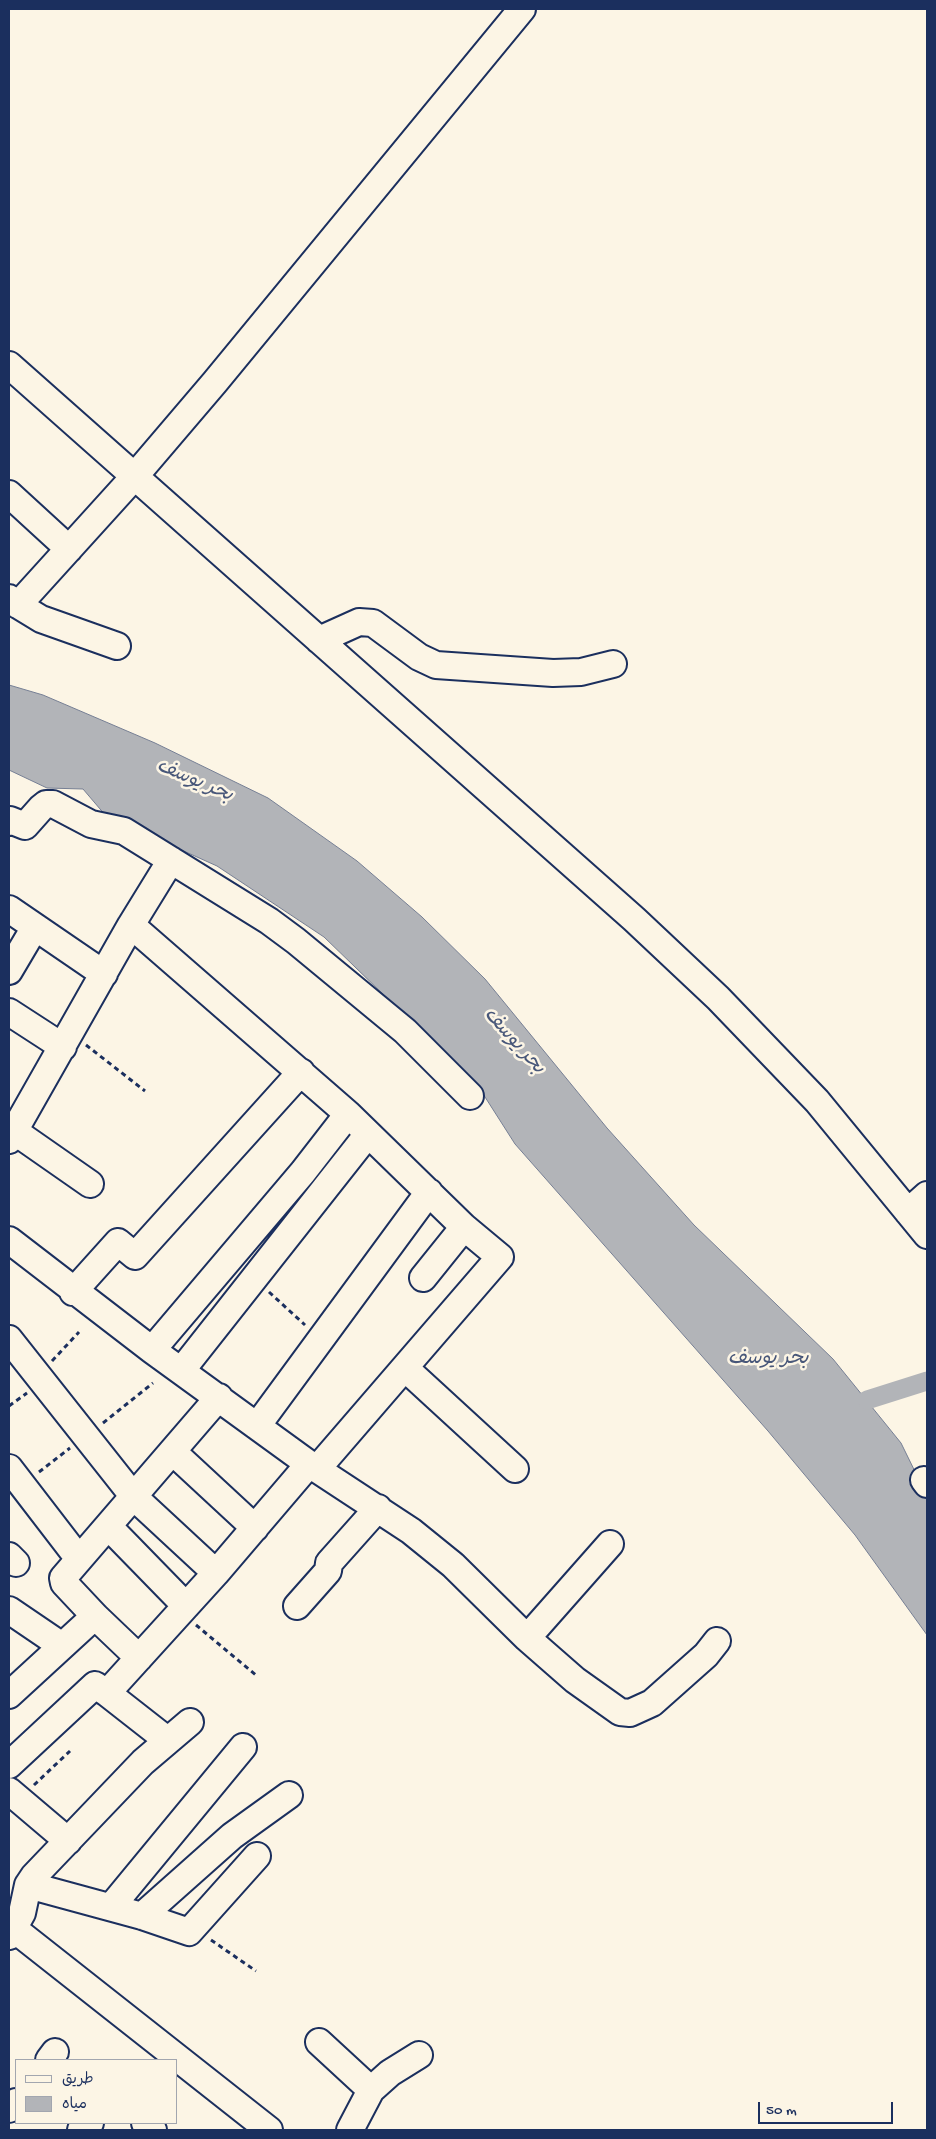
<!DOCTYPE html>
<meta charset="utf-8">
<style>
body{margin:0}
#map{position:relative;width:936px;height:2139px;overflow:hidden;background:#fcf5e5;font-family:"Gochi Hand","Playpen Sans Arabic",sans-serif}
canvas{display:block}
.frame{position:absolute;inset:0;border:10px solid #1b2f5e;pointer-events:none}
.legend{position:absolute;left:15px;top:2059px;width:162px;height:65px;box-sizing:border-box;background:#fcf5e5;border:1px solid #a2a6af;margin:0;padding:6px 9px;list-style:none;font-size:15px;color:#1b2f5e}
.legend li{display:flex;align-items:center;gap:10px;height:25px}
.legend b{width:25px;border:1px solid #a2a6af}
.scale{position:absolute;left:758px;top:2102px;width:135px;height:22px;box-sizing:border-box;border:2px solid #1b2f5e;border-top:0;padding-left:6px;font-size:15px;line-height:18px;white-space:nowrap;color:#1b2f5e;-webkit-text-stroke:4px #fcf5e5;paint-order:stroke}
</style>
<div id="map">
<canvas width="936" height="2139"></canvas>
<div class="frame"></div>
<ul class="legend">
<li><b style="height:6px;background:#fcf5e5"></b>طريق</li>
<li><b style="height:14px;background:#b2b4b8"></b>مياه</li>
</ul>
<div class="scale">50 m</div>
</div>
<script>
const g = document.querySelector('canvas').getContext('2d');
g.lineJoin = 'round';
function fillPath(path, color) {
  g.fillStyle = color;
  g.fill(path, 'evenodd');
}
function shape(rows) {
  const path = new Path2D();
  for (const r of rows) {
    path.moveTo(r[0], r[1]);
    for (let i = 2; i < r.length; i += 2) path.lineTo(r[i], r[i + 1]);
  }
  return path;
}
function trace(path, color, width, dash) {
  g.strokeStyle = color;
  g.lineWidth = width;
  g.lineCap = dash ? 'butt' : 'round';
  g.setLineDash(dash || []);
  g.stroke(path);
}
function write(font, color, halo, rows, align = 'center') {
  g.font = font + ' "Gochi Hand","Playpen Sans Arabic",sans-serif';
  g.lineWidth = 5;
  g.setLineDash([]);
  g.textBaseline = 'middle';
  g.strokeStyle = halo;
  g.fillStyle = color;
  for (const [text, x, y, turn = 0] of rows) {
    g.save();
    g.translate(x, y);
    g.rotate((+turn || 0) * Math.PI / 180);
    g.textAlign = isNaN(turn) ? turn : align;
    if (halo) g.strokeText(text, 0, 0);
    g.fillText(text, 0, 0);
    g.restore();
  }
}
const water = shape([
 [9,685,43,695,155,743,268,798,357,861,422,917,485,979,607,1128,694,1225,833,1359,901,1443,927,1496,927,1635,855,1535,768,1431,515,1144,478,1086,324,937,217,866,106,816,83,789,47,788,9,770,9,685]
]);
fillPath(water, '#b2b4b8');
trace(water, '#767f94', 1);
trace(shape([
 [867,1400,927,1381]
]), '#b2b4b8', 19);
const minor = shape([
 [9,365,634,919,718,998,817,1101,927,1235],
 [9,494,69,549],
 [9,598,18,605,41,619,117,646],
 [18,605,134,477,215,382,522,9],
 [319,640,359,622,373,623,419,657,436,665,553,673,581,672,613,664],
 [9,822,10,820,25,826,41,808,46,804,53,804,91,824,124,831,269,921,296,941,405,1031,470,1096],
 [9,909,104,974],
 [131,925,348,1114,464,1227,500,1257,317,1469],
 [9,971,35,927],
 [9,1012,63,1047],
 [14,1131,90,1184],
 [9,1140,131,925,171,860],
 [908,1212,927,1195],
 [9,1240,152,1350,309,1464,411,1531,453,1565,527,1638,575,1680,620,1712,630,1713,652,1703,706,1655,717,1641],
 [423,1278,464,1227],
 [73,1292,118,1242,135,1256,301,1072],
 [9,1339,134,1497,216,1573],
 [152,1350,303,1172,348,1114],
 [405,1368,515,1469],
 [181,1371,368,1134],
 [257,1426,429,1192],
 [173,1452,255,1528],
 [9,1468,79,1559],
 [924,1480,927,1484],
 [108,1526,186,1606],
 [9,1556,16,1563],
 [297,1606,328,1571,329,1563,378,1508],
 [9,1610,62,1646],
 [527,1638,610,1544],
 [139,1658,95,1616,64,1583,63,1578,219,1397],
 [107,1693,167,1740],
 [9,1695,95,1616],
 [9,1765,95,1685,107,1693,216,1573,309,1464],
 [9,1791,68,1841],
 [28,1885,142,1916,189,1932,257,1856],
 [111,1907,243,1747],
 [142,1916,232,1836,289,1795],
 [14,1929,269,2130],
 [9,1936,22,1913,28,1885,34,1876,143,1762,190,1722],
 [319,2042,371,2090],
 [49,2060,55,2052],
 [9,2109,16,2102],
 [145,2123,153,2130],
 [81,2130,90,2123],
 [350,2130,371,2090,390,2073,419,2055]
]);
trace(minor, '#1b2f5e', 30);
trace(shape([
 [86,1045,145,1091],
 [269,1292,305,1325],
 [52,1361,79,1332],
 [9,1406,27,1393],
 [103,1423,153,1383],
 [39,1472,70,1448],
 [196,1625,257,1676],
 [34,1785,70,1751],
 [211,1940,256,1971]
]), '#1b2f5e', 3, [5, 4]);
trace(minor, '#fcf5e5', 26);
write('italic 20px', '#485779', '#fcf5e5', [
 ["بحر يوسف",194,782,23],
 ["بحر يوسف",513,1042,48],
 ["بحر يوسف",768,1360]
]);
</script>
